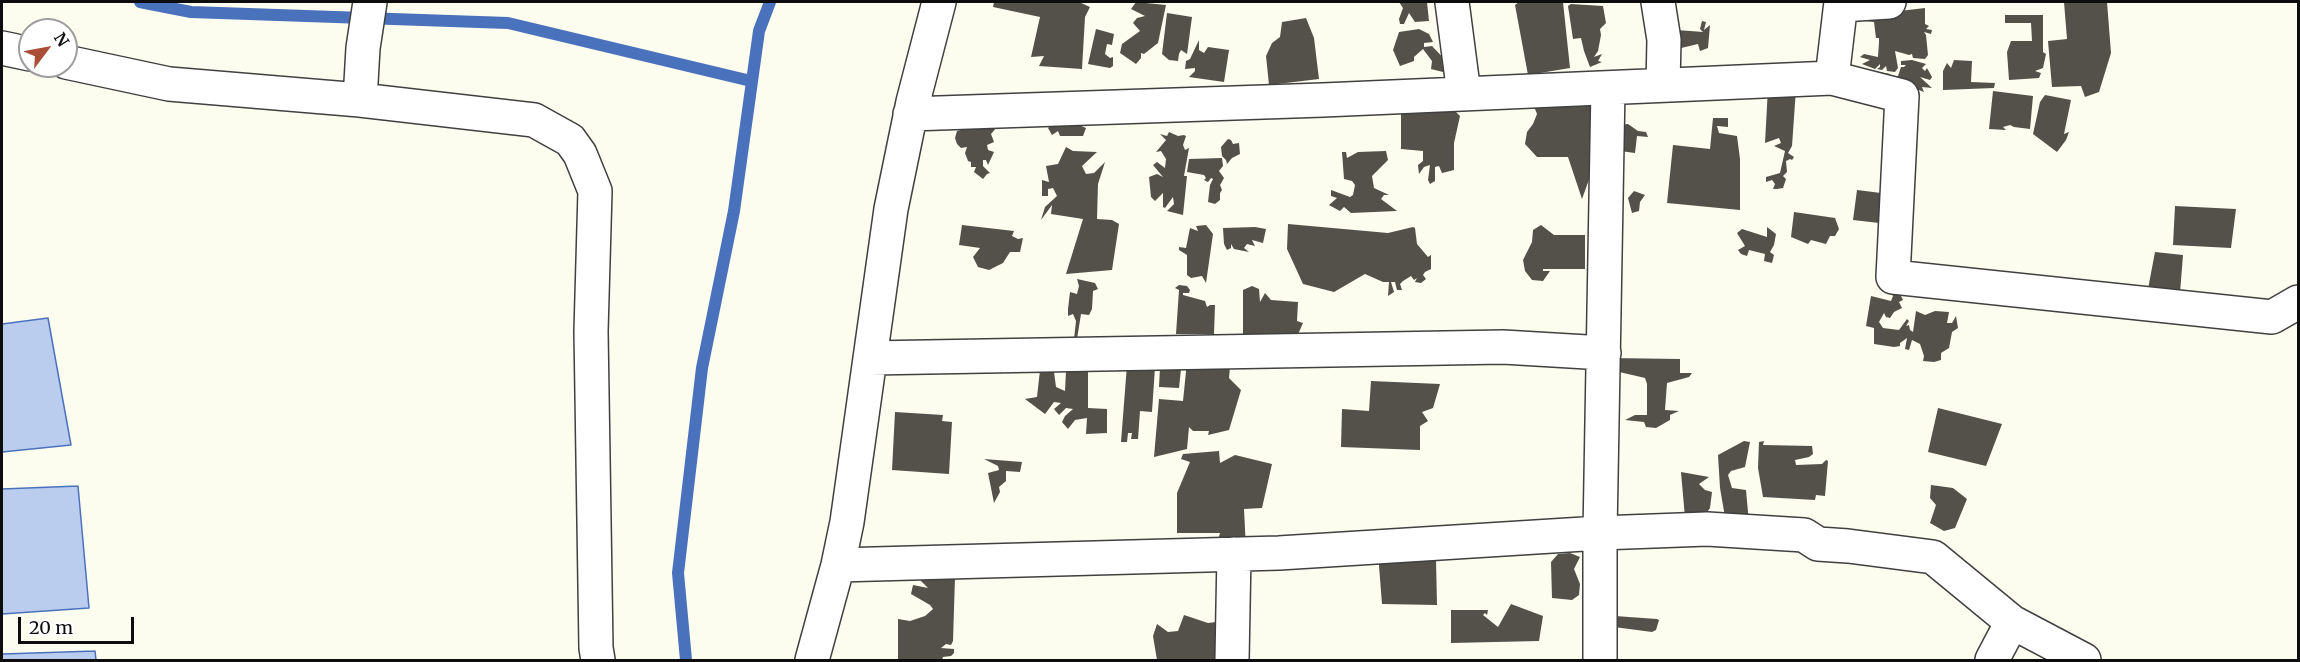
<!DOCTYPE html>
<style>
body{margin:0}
#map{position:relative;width:2300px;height:662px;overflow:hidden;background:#fcfdef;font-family:Merriweather,serif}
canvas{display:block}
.frame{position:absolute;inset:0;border:3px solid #0d0d0d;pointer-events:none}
.north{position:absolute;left:18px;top:18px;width:60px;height:60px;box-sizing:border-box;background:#fff;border:2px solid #9e9e9e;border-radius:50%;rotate:58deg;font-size:16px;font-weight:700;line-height:24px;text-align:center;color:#0d0d0d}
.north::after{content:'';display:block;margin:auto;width:21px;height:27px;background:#ab4e37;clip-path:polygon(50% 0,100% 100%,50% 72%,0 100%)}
.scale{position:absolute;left:18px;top:617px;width:116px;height:27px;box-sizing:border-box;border:3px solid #0d0d0d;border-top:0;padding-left:8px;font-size:18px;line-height:21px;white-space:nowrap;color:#0d0d0d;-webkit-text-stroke:4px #fff;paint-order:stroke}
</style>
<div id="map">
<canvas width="2300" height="662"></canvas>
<div class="frame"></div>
<div class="north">N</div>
<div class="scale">20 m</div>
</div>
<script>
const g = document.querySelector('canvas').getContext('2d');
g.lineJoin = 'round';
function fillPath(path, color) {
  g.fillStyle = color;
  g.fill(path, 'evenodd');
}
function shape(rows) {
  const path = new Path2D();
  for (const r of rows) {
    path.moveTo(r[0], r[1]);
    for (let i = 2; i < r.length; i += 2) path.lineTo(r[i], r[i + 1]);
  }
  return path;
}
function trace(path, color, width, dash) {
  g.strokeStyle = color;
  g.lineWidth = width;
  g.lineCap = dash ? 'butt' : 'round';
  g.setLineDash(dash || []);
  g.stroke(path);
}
const water = shape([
 [48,318,71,445,2,452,2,324,48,318],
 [78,486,89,608,2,614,2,489,78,486],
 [95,651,96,660,2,660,2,654,95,651]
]);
fillPath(water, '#bacdee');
trace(water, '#4a72bc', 1.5);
trace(shape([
 [140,2,191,12,508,23,751,81],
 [686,660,678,573,702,368,734,211,759,31,770,2]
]), '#4a72bc', 12);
fillPath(shape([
 [994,2,1079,2,1090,7,1085,17,1082,69,1039,66,1044,56,1031,57,1040,17,993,7],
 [1136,2,1166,5,1158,43,1144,54,1141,53,1141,58,1136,64,1120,53,1122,44,1140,31,1133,23,1137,18,1145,16,1131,9],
 [1399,2,1427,2,1429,21,1415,22,1409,13,1404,24,1400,24,1399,19,1403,8],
 [1519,2,1563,2,1570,68,1528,75,1515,5],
 [2064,2,2107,2,2111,53,2099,92,2085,97,2081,86,2052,87,2048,41,2067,39],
 [1571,4,1603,6,1606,23,1600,29,1601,35,1598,51,1594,57,1602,54,1598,61,1602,62,1590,67,1584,51,1581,38,1573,39,1568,6],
 [1925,8,1925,24,1929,26,1926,29,1932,30,1931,34,1924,32,1926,35,1928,55,1925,59,1913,58,1912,54,1909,55,1895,51,1898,68,1895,72,1887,71,1886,66,1882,70,1877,69,1880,67,1880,64,1875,69,1862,64,1870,60,1860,57,1864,54,1878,57,1879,42,1879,38,1876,38,1874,22,1865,21,1864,17,1894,18,1895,16,1891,12],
 [1167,13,1192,17,1187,54,1181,50,1179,54,1178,61,1169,60,1162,54],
 [2005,15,2043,15,2043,52,2046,54,2043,68,2035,71,2041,73,2039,78,2009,80,2007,52,2011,41,2032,41,2031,23,2005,23],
 [1306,18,1314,38,1319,79,1269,85,1266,56,1272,43,1280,37,1282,22],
 [1702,21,1706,22,1704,30,1710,25,1708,48,1700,51,1698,44,1677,49,1677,30,1703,32,1700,29],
 [1096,29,1114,34,1112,45,1107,44,1105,54,1110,58,1113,57,1113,66,1110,68,1088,64],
 [1419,29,1429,34,1433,42,1424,43,1424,47,1432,46,1450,65,1443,72,1431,69,1432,61,1423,49,1414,57,1414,61,1400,66,1393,50,1399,32],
 [1199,40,1199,50,1204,53,1208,47,1229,50,1224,82,1189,77,1195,71,1195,68,1185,69,1186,61,1190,59],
 [1912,60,1926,64,1922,68,1925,71,1927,68,1932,77,1930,80,1920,77,1932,88,1922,87,1924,92,1919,90,1915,91,1868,73,1867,70,1890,74,1887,78,1890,79,1893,76,1898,76,1901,67,1904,67,1906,65,1901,65,1901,61],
 [1954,60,1972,61,1971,82,1995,83,1994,88,1943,90,1943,71,1947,63,1951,68],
 [1768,88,1796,89,1792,146,1788,153,1794,157,1792,160,1790,159,1786,161,1787,172,1783,176,1786,179,1783,188,1777,189,1773,189,1775,184,1772,180,1766,182,1766,177,1780,173,1785,151,1774,146,1781,143,1779,138,1765,143],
 [1993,91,2033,96,2030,129,2014,127,2010,125,2003,127,2006,130,1989,129],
 [1595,92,1600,149,1582,199,1568,157,1537,157,1525,144,1527,132,1533,124,1537,114,1535,109,1524,98],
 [2045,95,2071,100,2064,134,2069,132,2066,140,2057,152,2033,134,2040,102],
 [1424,103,1454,110,1460,116,1454,143,1454,170,1442,173,1439,166,1435,167,1435,181,1430,184,1428,180,1430,165,1424,167,1419,174,1418,165,1423,161,1423,151,1401,149,1401,114,1424,113],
 [1078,118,1079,125,1086,128,1083,136,1060,136,1058,131,1052,135,1048,128,1052,124],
 [1713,118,1728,118,1728,127,1717,126,1719,133,1737,136,1740,159,1740,210,1667,203,1673,145,1710,149],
 [1628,124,1638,131,1646,132,1648,137,1637,136,1635,153,1620,151,1617,125],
 [952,127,997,127,991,134,994,142,987,145,988,150,994,152,988,165,986,160,983,160,983,166,990,173,987,174,983,179,974,172,976,167,971,167,971,162,968,161,965,153,967,147,961,148,957,144,955,138,957,131,961,130],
 [1169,132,1178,136,1184,135,1186,136,1183,145,1185,150,1189,148,1184,176,1187,176,1183,215,1167,211,1174,204,1173,197,1165,208,1163,207,1163,193,1155,201,1151,197,1149,177,1157,174,1163,177,1153,165,1157,162,1165,168,1166,159,1161,151,1156,152,1166,140,1160,134,1167,136],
 [1228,139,1231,140,1233,144,1239,143,1240,154,1232,158,1227,164,1226,160,1222,156,1221,147],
 [1066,147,1073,151,1097,152,1082,166,1086,174,1094,173,1105,162,1098,184,1097,219,1112,220,1119,224,1112,270,1066,274,1083,219,1051,214,1052,205,1041,220,1045,207,1057,196,1053,188,1048,189,1048,196,1042,196,1042,180,1049,182,1046,166,1058,164],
 [1386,151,1388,160,1372,176,1374,188,1389,195,1384,195,1381,199,1397,211,1351,213,1344,207,1340,211,1329,205,1337,198,1331,196,1331,190,1350,197,1353,195,1355,185,1352,181,1344,179,1342,152,1346,152,1347,158,1358,152],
 [1222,158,1223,166,1219,171,1224,178,1220,185,1222,190,1220,193,1220,200,1215,204,1208,202,1210,185,1213,179,1211,178,1208,182,1204,180,1206,178,1204,175,1187,172,1189,159],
 [1857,190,1889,194,1888,224,1853,220],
 [1634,191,1645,195,1640,202,1639,211,1632,213,1628,198],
 [2175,206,2236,209,2231,248,2173,245],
 [1794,212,1835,218,1839,229,1835,236,1830,236,1826,244,1811,240,1808,244,1791,237],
 [1288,224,1388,233,1413,227,1415,228,1417,244,1428,257,1431,255,1431,269,1425,272,1423,275,1426,279,1421,283,1415,282,1417,278,1414,280,1411,276,1403,281,1400,284,1402,290,1397,290,1395,282,1391,282,1394,292,1388,296,1389,282,1383,282,1365,274,1334,292,1303,284,1287,249],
 [962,225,1014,231,1012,236,1018,239,1023,238,1020,252,1010,252,1003,263,989,270,978,267,973,257,980,248,959,245],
 [1206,225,1213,234,1206,283,1202,276,1191,278,1187,275,1187,255,1179,250,1179,247,1186,248,1190,228,1198,231,1196,226],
 [1541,225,1554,235,1585,235,1585,269,1543,269,1543,271,1550,271,1543,281,1532,280,1525,271,1523,260,1532,242,1533,230],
 [1255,227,1266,229,1263,243,1252,240,1255,246,1247,244,1244,248,1249,252,1234,249,1231,244,1231,248,1227,250,1224,244,1223,228],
 [1767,227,1776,234,1774,245,1770,252,1774,255,1772,263,1764,261,1765,254,1749,250,1747,256,1741,254,1738,250,1745,246,1737,233,1742,229,1767,237],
 [2155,252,2183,255,2180,293,2148,289],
 [1077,279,1095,283,1098,289,1093,291,1092,309,1089,315,1081,314,1077,339,1074,339,1076,321,1073,314,1068,316,1068,309,1070,292,1077,294,1079,286],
 [1179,285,1187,286,1190,290,1189,293,1183,293,1183,295,1205,301,1207,307,1210,305,1215,305,1214,334,1176,334,1179,290,1175,288],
 [1252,286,1259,289,1260,302,1265,293,1271,300,1298,302,1297,321,1303,323,1296,339,1243,337,1243,290],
 [1888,288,1905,293,1901,296,1903,300,1899,302,1902,308,1894,312,1890,318,1886,317,1884,313,1879,322,1883,328,1899,330,1907,319,1909,321,1906,326,1909,325,1910,330,1913,332,1916,311,1925,315,1935,311,1949,312,1947,323,1952,323,1956,316,1958,328,1952,332,1949,348,1941,353,1941,360,1934,362,1923,361,1924,356,1920,344,1912,340,1909,350,1905,349,1907,338,1900,343,1900,346,1894,347,1874,344,1874,328,1866,326,1871,296,1891,301,1893,296],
 [1611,358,1680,359,1680,373,1692,373,1689,377,1667,383,1665,410,1679,411,1670,415,1670,420,1656,428,1646,427,1644,422,1625,420,1635,415,1647,415,1647,384,1645,378,1615,371],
 [1187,362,1230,367,1229,378,1241,390,1229,430,1208,435,1209,431,1193,431,1189,427,1187,449,1154,457,1159,399,1183,401],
 [1127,365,1155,367,1152,412,1140,411,1138,439,1131,439,1132,433,1128,433,1127,442,1121,442],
 [1160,367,1181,369,1179,388,1159,387],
 [1040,370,1054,372,1056,387,1065,391,1066,371,1088,371,1088,408,1107,409,1107,433,1086,434,1087,418,1075,420,1068,429,1062,422,1065,416,1073,409,1066,408,1059,415,1054,409,1061,403,1054,402,1045,414,1025,399,1037,397],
 [1371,381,1440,384,1433,408,1422,412,1428,421,1420,426,1420,450,1341,447,1342,409,1369,411],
 [1938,408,2002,424,1986,466,1928,452],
 [895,412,943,415,942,421,952,422,949,474,892,470],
 [1744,441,1750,442,1745,467,1731,471,1728,475,1732,488,1746,490,1749,523,1726,523,1720,488,1718,455],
 [1764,441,1763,445,1812,446,1813,454,1809,457,1795,460,1796,465,1822,464,1826,460,1828,461,1825,496,1816,495,1815,500,1763,497,1758,468,1759,442],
 [1219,451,1220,463,1235,455,1272,464,1262,508,1244,509,1246,549,1215,551,1220,533,1177,533,1177,493,1190,462,1181,459,1183,454],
 [984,459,1022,462,1020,472,1006,471,1006,481,999,487,1000,492,994,503,988,473,999,470,998,466],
 [1681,472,1709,477,1699,484,1705,490,1712,492,1710,508,1705,515,1685,518],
 [1931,485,1953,488,1967,499,1955,528,1944,531,1930,523,1936,505,1930,498],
 [1378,553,1436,559,1437,605,1382,604],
 [1570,553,1580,557,1574,569,1580,584,1579,595,1572,600,1552,598,1551,562,1558,554],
 [928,575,955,577,953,641,951,645,946,644,941,648,954,649,954,653,951,656,943,657,942,660,898,660,898,619,910,621,925,616,933,609,930,605,911,594,913,585,928,588,920,580],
 [1511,604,1543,616,1539,641,1451,643,1451,610,1488,610,1487,615,1485,613,1483,615,1498,627],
 [1184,615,1208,623,1216,622,1219,626,1216,660,1157,660,1153,636,1157,624,1168,632,1178,631],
 [1615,616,1657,619,1659,620,1656,630,1652,632,1614,627]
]), '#54514b');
const street = shape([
 [370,2,363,48,360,100,534,120,570,140,580,154,595,191,591,331,596,648,598,660],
 [1452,2,1464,94],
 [1658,2,1664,40,1663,85],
 [1841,5,1889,2],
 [2,48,30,54],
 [66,62,169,84,360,100],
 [1832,78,1902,96,1893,277,2272,317,2298,302],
 [910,114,1323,100,1832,78,1841,2],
 [870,358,1503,347,1604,353],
 [838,565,1279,553,1600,533,1707,529,1804,535,1818,544,1848,546,1933,557,2012,622,2084,660],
 [812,660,838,565,847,522,891,209,913,102,939,2],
 [1232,660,1234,554],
 [1600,660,1600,533,1608,88],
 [1992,660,2012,622]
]);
trace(street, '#404040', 36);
trace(street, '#fff', 33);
</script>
